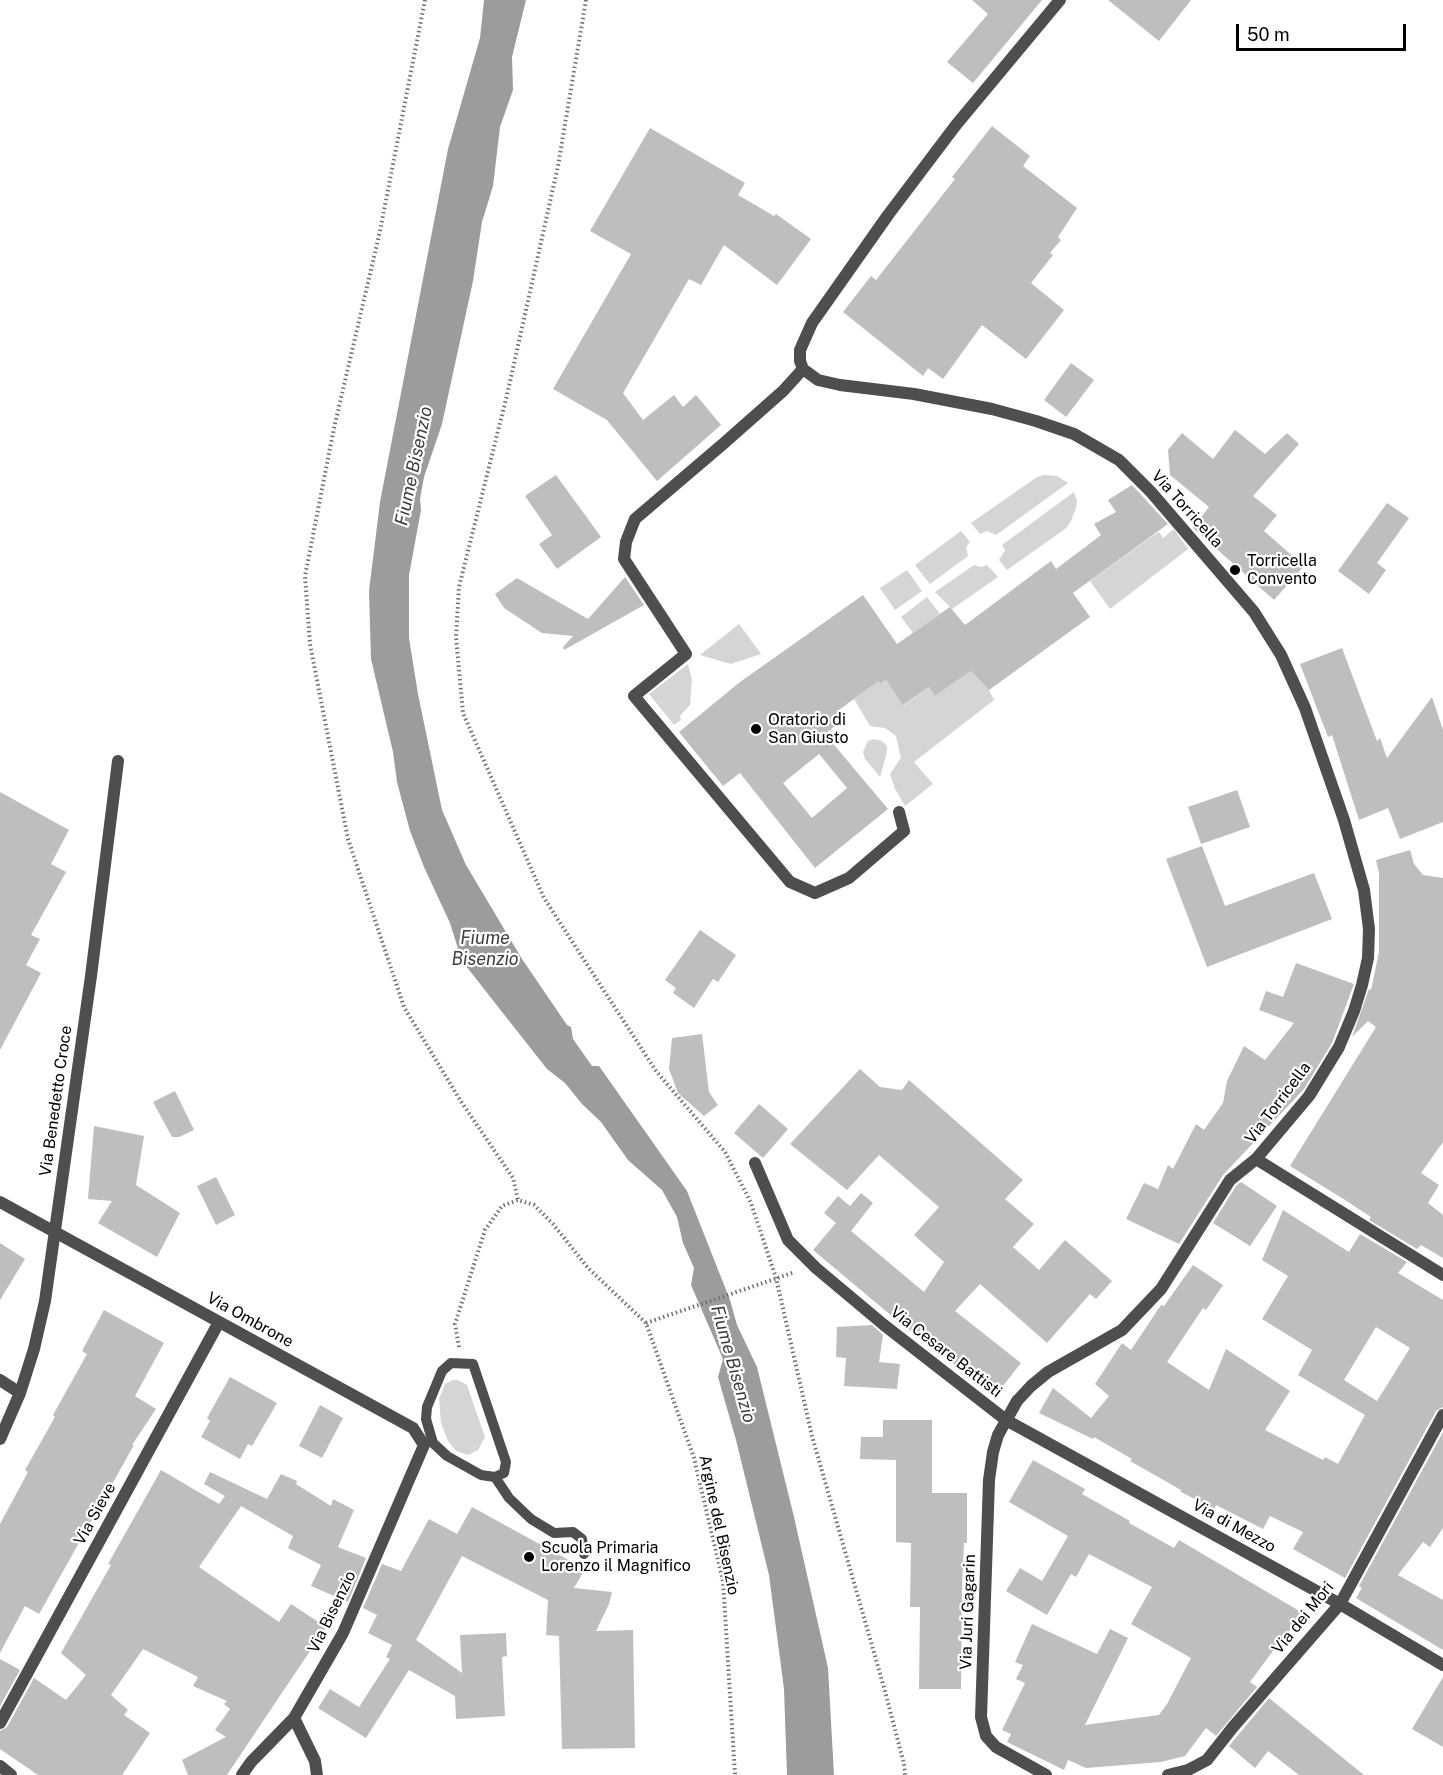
<!DOCTYPE html>
<style>
body{margin:0}
#map{position:relative;width:1443px;height:1775px;overflow:hidden;background:#fff;font-family:"Public Sans",sans-serif}
canvas{display:block}
.scale{position:absolute;left:1236px;top:24px;width:170px;height:27px;box-sizing:border-box;border:3px solid #000;border-top:0;padding-left:8px;font-size:18px;line-height:21px;white-space:nowrap;color:#000;-webkit-text-stroke:4px #fff;paint-order:stroke}
</style>
<div id="map">
<canvas width="1443" height="1775"></canvas>
<div class="scale">50 m</div>
</div>
<script>
const g = document.querySelector('canvas').getContext('2d');
g.lineJoin = 'round';
function fillPath(path, color) {
  g.fillStyle = color;
  g.fill(path, 'evenodd');
}
function shape(rows) {
  const path = new Path2D();
  for (const r of rows) {
    path.moveTo(r[0], r[1]);
    for (let i = 2; i < r.length; i += 2) path.lineTo(r[i], r[i + 1]);
  }
  return path;
}
function trace(path, color, width, dash) {
  g.strokeStyle = color;
  g.lineWidth = width;
  g.lineCap = dash ? 'butt' : 'round';
  g.setLineDash(dash || []);
  g.stroke(path);
}
function write(font, color, halo, rows, align = 'center') {
  g.font = font + ' "Public Sans",sans-serif';
  g.lineWidth = 4.5;
  g.setLineDash([]);
  g.textBaseline = 'middle';
  g.strokeStyle = halo;
  g.fillStyle = color;
  for (const [text, x, y, turn = 0] of rows) {
    g.save();
    g.translate(x, y);
    g.rotate((+turn || 0) * Math.PI / 180);
    g.textAlign = isNaN(turn) ? turn : align;
    if (halo) g.strokeText(text, 0, 0);
    g.fillText(text, 0, 0);
    g.restore();
  }
}
fillPath(shape([
 [1044,475,1057,476,1068,483,996,535,987,531,980,534,971,523,1037,477],
 [1074,492,1077,501,1076,508,1070,523,1065,529,1007,570,999,560,1005,550,1002,545],
 [1174,529,1188,549,1110,609,1090,581,1151,537,1159,532,1163,538],
 [961,531,970,542,966,547,968,556,930,584,915,565],
 [974,565,981,567,987,565,998,577,952,609,935,592],
 [907,570,922,591,895,610,880,588],
 [927,597,940,614,913,633,901,617],
 [739,624,761,654,731,664,700,655],
 [688,664,692,680,690,705,680,716,681,720,674,725,649,694],
 [971,671,989,690,994,700,914,762,933,784,905,806,895,789,890,774,901,758,896,736,885,728,870,726,854,699,877,681,880,684,886,680,904,705,929,687,935,696],
 [874,739,882,741,887,746,887,752,880,777,865,759,863,752,868,741],
 [453,1380,458,1380,467,1385,485,1437,478,1450,468,1455,456,1451,448,1441,441,1423,439,1399,445,1384]
]), '#d5d5d5');
fillPath(shape([
 [484,0,526,0,512,57,513,90,500,127,493,186,482,222,473,281,442,424,424,477,420,499,421,510,409,575,409,638,418,694,442,810,466,865,522,959,567,1025,571,1027,573,1039,592,1066,599,1066,687,1191,730,1300,737,1325,757,1367,794,1517,828,1668,834,1775,787,1775,784,1689,769,1575,736,1440,718,1377,723,1359,691,1285,694,1268,683,1243,677,1217,662,1190,628,1160,601,1122,582,1104,565,1083,547,1069,462,961,450,923,424,867,410,831,397,782,393,752,371,659,369,591,380,502,448,149,480,38]
]), '#9c9c9c');
fillPath(shape([
 [972,0,1042,0,973,83,947,62,988,14],
 [1108,0,1191,0,1159,41],
 [992,126,1030,156,1023,166,1077,208,1058,237,1061,240,1050,253,1053,255,1031,283,1064,310,1026,359,982,325,943,379,928,368,923,376,843,312,871,276,876,280,955,179,952,177],
 [650,128,745,183,738,195,774,216,776,214,811,239,777,285,724,245,701,285,689,279,623,393,643,420,674,395,683,407,696,395,721,425,657,481,607,420,553,389,631,254,590,231],
 [1071,363,1094,380,1066,417,1044,400],
 [1235,430,1265,454,1287,433,1299,444,1253,496,1277,515,1264,531,1304,566,1274,600,1193,528,1209,507,1170,475,1168,450,1182,433,1213,459],
 [556,475,601,537,557,569,539,544,552,535,525,496],
 [1132,485,1168,524,1073,593,1090,617,989,690,971,671,935,696,929,687,903,705,886,680,880,684,878,681,839,710,845,718,825,734,888,809,815,868,740,773,723,786,679,732,740,682,863,595,897,644,950,607,965,625,1051,561,1056,569,1101,535,1094,524,1116,512,1108,500],
 [819,754,847,788,812,818,783,783],
 [1387,503,1409,518,1377,563,1386,570,1369,594,1338,571],
 [625,577,644,605,564,650,563,647,573,636,542,633,504,608,495,594,517,578,588,619],
 [1342,648,1377,741,1380,738,1387,758,1432,697,1443,730,1443,822,1400,839,1388,808,1359,820,1332,735,1328,737,1300,664],
 [1237,790,1250,827,1201,844,1188,807],
 [0,792,69,830,51,864,66,872,31,935,40,939,26,965,41,973,0,1050],
 [1202,846,1225,906,1314,873,1332,919,1207,967,1166,859],
 [1410,850,1414,864,1423,875,1443,878,1443,1142,1421,1173,1439,1185,1428,1203,1443,1215,1443,1258,1421,1245,1417,1249,1369,1220,1371,1217,1345,1200,1290,1166,1376,1027,1368,1021,1352,1037,1369,989,1371,990,1379,952,1379,873,1376,860],
 [700,930,736,955,718,982,713,979,694,1008,673,993,676,988,665,980],
 [1296,963,1354,984,1332,1043,1304,1089,1223,1175,1179,1244,1126,1219,1144,1183,1158,1189,1168,1165,1173,1169,1196,1124,1204,1130,1223,1103,1227,1081,1244,1046,1265,1060,1294,1023,1259,1010,1266,991,1283,997],
 [702,1034,709,1092,718,1105,704,1116,678,1093,669,1069,672,1038],
 [860,1069,880,1087,902,1090,909,1080,1023,1180,1005,1199,1034,1224,1013,1247,1039,1270,1065,1240,1112,1281,1096,1299,1090,1294,1047,1343,980,1284,955,1311,1021,1363,995,1396,899,1322,813,1250,836,1223,824,1213,838,1196,850,1206,861,1193,873,1203,851,1231,924,1292,944,1262,914,1235,939,1207,879,1155,847,1190,790,1144],
 [175,1091,194,1130,179,1137,172,1137,153,1102],
 [759,1104,788,1129,763,1158,734,1133],
 [94,1126,144,1136,136,1185,180,1213,157,1257,98,1223,112,1201,88,1199],
 [216,1177,235,1215,216,1225,197,1186],
 [1241,1182,1277,1206,1250,1246,1213,1223,1236,1186],
 [1283,1210,1349,1252,1360,1234,1407,1262,1398,1273,1443,1300,1443,1407,1436,1411,1345,1578,1293,1549,1303,1532,1270,1516,1263,1529,1216,1505,1214,1509,1181,1492,1181,1490,1130,1461,1132,1459,1094,1437,1093,1439,1039,1413,1053,1388,1091,1418,1109,1396,1095,1384,1122,1343,1131,1350,1161,1305,1164,1306,1193,1265,1223,1285,1206,1310,1203,1308,1167,1362,1209,1390,1226,1349,1290,1391,1265,1430,1323,1460,1325,1457,1338,1464,1365,1415,1298,1375,1312,1350,1262,1319,1288,1276,1262,1260],
 [1376,1327,1410,1348,1377,1401,1344,1380],
 [0,1243,25,1259,0,1300],
 [104,1310,164,1343,135,1396,156,1409,132,1445,134,1445,39,1614,25,1606,0,1653,0,1524,28,1472,25,1470,55,1417,53,1415,87,1354,82,1351],
 [872,1325,883,1335,879,1362,900,1364,897,1389,844,1386,846,1358,836,1357,837,1327],
 [230,1377,277,1403,252,1446,248,1444,240,1459,201,1437,210,1421,207,1418],
 [320,1405,343,1418,322,1458,299,1446],
 [883,1420,932,1420,932,1493,967,1493,967,1543,964,1543,962,1588,961,1689,919,1689,920,1607,910,1607,911,1543,896,1542,896,1460,860,1459,861,1437,883,1437],
 [1443,1432,1443,1528,1430,1547,1423,1542,1398,1575,1443,1600,1443,1650,1356,1598,1362,1588,1359,1586],
 [1033,1460,1085,1489,1082,1494,1130,1521,1129,1523,1174,1548,1179,1540,1301,1612,1280,1646,1278,1644,1250,1682,1257,1687,1216,1736,1206,1728,1185,1756,1161,1762,1086,1768,1068,1760,1064,1770,1007,1742,1011,1734,1002,1730,1025,1683,1016,1679,1023,1665,1015,1662,1032,1624,1097,1654,1110,1629,1128,1638,1085,1725,1159,1715,1167,1704,1191,1658,1131,1624,1152,1587,1089,1554,1076,1577,1071,1574,1047,1615,1006,1591,1020,1568,1042,1581,1068,1536,1009,1502],
 [161,1470,219,1504,225,1496,204,1484,210,1472,267,1499,281,1474,297,1481,296,1484,331,1506,333,1499,354,1510,338,1547,366,1558,348,1602,311,1586,321,1565,288,1548,293,1536,241,1506,199,1567,279,1622,291,1604,326,1627,227,1775,188,1775,182,1760,226,1737,215,1730,230,1709,224,1704,227,1701,193,1686,198,1677,143,1649,111,1695,128,1710,124,1715,150,1733,122,1775,38,1775,0,1749,0,1731,7,1727,34,1678,66,1700,86,1675,61,1653,111,1565,108,1564],
 [472,1507,585,1569,574,1588,612,1592,609,1604,596,1631,633,1630,635,1748,562,1749,559,1636,546,1635,548,1600,462,1556,416,1640,462,1673,460,1635,506,1633,507,1656,502,1657,505,1716,456,1719,455,1696,409,1670,366,1738,318,1708,330,1689,359,1707,390,1659,386,1657,392,1645,368,1633,377,1615,363,1608,382,1564,401,1571,429,1519,457,1534],
 [0,1659,20,1670,0,1706],
 [1443,1677,1443,1747,1412,1729],
 [1269,1698,1364,1775,1299,1775,1268,1751,1255,1768,1229,1746]
]), '#bebebe');
trace(shape([
 [425,0,380,231,334,428,305,576,310,644,348,839,404,1007,460,1100,513,1178,518,1200],
 [586,0,558,166,507,395,459,587,456,637,463,713,544,898,656,1071,725,1152,751,1203,776,1278,812,1436,885,1691,904,1764,905,1775],
 [646,1323,795,1272],
 [459,1347,455,1324,485,1230,502,1206,518,1200,534,1205,553,1224,588,1268,646,1323,694,1458,723,1581,735,1775]
]), '#707070', 4, [1.5, 3]);
trace(shape([
 [451,1363,473,1364,506,1462,504,1473,495,1477,481,1475,447,1456,433,1443,426,1419,427,1407,442,1371,451,1363],
 [495,1477,509,1498,531,1519,554,1533,573,1532,582,1539,584,1554]
]), '#4e4e4e', 10);
trace(shape([
 [803,369,783,391,723,444,635,519,626,542,624,559,686,654,634,696,790,882,815,893,849,878,904,831,899,812],
 [1256,1159,1443,1275],
 [755,1163,788,1240,816,1268,884,1325,1006,1420,1340,1604,1443,1665],
 [0,1202,413,1428,424,1445,343,1633,294,1718,251,1762,242,1775],
 [0,1380,20,1393],
 [0,1439,20,1393,34,1349,45,1301,91,976,118,761],
 [294,1718,315,1761,317,1775],
 [0,1723,219,1322],
 [0,1766,11,1775],
 [1046,1775,996,1747,986,1736,981,1717,989,1480,993,1452,998,1435,1017,1401,1031,1386,1048,1372,1122,1330,1161,1289,1230,1180,1256,1159,1309,1096,1339,1047,1354,1011,1362,985,1368,958,1369,929,1364,890,1344,820,1305,708,1281,655,1254,612,1151,492,1119,460,1074,434,1036,421,992,409,914,394,840,385,818,380,803,369,800,361,800,350,812,323,888,215,956,125,1060,0],
 [1168,1775,1188,1770,1207,1760,1233,1727,1340,1604,1443,1415]
]), '#4e4e4e', 12);
for (const [x, y, r, color] of [
 [1235,570,6,"#000"],
 [756,729,6,"#000"],
 [529,1557,6,"#000"]
]) {
  const dot = new Path2D();
  dot.arc(x, y, r, 0, 2 * Math.PI);
  g.fillStyle = color;
  g.fill(dot);
  trace(dot, '#fff', 2);
}
write('16px', '#000', '#fff', [
 ["Via Torricella",1187,509,48],
 ["Via Benedetto Croce",56,1101,-82],
 ["Via Torricella",1278,1103,-53],
 ["Via Ombrone",250,1320,29],
 ["Via Cesare Battisti",946,1352,38],
 ["Via Sieve",95,1514,-61],
 ["Argine del Bisenzio",719,1525,78],
 ["Via di Mezzo",1234,1526,29],
 ["Via Bisenzio",332,1612,-64],
 ["Via Juri Gagarin",968,1612,-88],
 ["Via dei Mori",1303,1618,-51]
]);
write('16px', '#000', '#fff', [
 ["Torricella",1247,561],
 ["Convento",1247,579],
 ["Oratorio di",768,720],
 ["San Giusto",768,738],
 ["Scuola Primaria",541,1548],
 ["Lorenzo il Magnifico",541,1566]
], 'left');
write('italic 18px', '#3d3d3d', '#fff', [
 ["Fiume Bisenzio",414,466,-78],
 ["Fiume",485,938],
 ["Bisenzio",485,959],
 ["Fiume Bisenzio",733,1364,74]
]);
</script>
